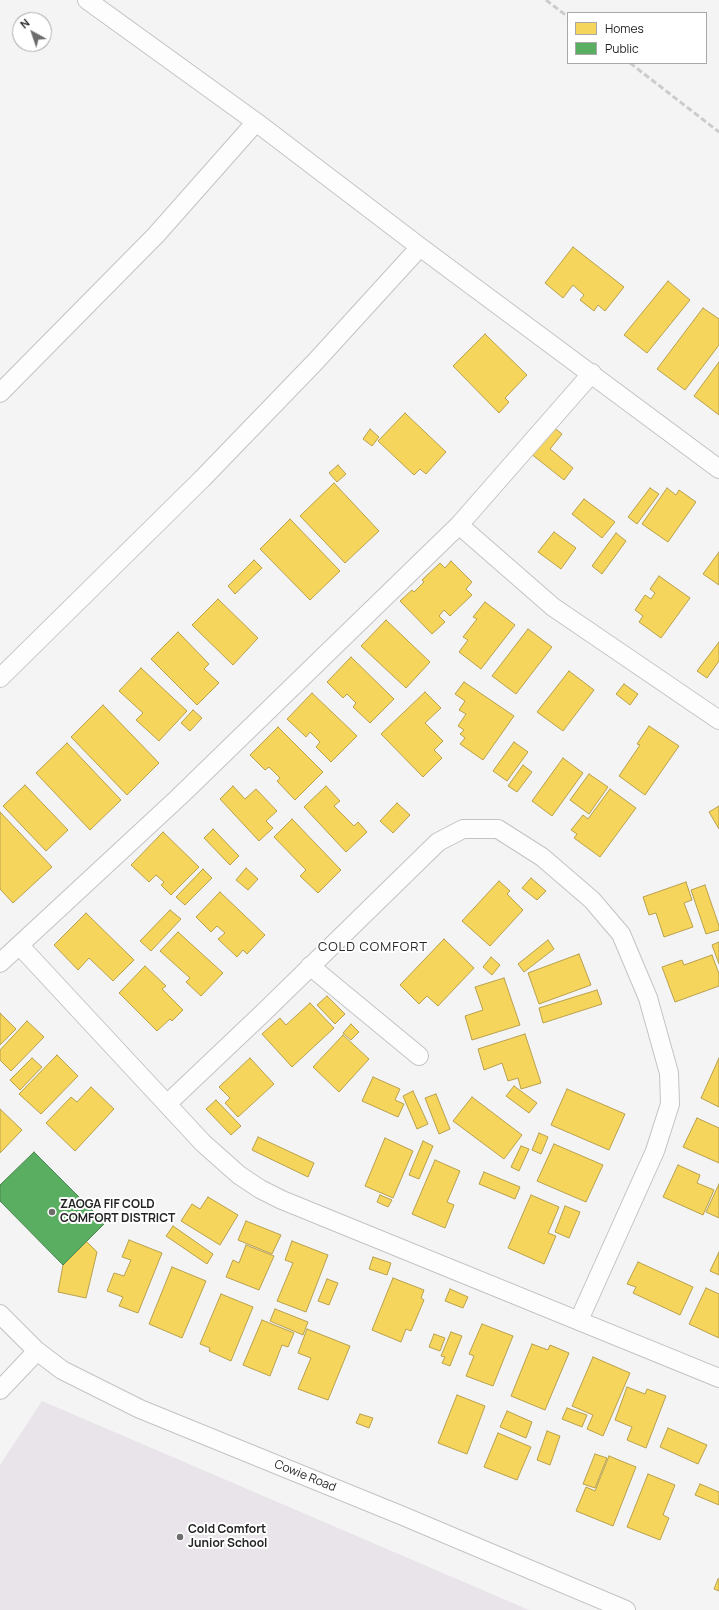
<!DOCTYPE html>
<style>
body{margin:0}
#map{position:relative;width:719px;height:1610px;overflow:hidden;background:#f4f4f4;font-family:Manrope,sans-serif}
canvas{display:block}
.legend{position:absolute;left:567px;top:12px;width:140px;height:52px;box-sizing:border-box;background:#fff;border:1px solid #a8a8a8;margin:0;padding:5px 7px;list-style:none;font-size:12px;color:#262526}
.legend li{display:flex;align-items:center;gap:8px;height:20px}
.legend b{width:20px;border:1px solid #a8a8a8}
.north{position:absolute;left:12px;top:12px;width:40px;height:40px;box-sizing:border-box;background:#fff;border:1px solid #a8a8a8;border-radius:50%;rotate:320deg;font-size:11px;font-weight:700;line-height:16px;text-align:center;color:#262526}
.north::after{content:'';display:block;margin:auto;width:14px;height:18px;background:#6e6d6e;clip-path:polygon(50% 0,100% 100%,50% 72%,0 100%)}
</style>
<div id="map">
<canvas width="719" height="1610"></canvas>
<ul class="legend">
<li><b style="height:11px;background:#f6d55c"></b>Homes</li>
<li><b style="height:11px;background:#5aae61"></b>Public</li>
</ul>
<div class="north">N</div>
</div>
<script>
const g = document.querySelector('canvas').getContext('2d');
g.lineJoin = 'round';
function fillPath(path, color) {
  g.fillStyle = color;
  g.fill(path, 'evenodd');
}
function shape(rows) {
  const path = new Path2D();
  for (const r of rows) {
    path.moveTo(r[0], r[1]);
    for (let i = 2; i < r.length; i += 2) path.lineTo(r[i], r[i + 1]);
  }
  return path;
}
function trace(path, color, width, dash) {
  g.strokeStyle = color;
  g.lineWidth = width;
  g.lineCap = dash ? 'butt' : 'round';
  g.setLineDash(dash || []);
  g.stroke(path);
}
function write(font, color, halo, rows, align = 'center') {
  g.font = font + ' Manrope,sans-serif';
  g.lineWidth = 4;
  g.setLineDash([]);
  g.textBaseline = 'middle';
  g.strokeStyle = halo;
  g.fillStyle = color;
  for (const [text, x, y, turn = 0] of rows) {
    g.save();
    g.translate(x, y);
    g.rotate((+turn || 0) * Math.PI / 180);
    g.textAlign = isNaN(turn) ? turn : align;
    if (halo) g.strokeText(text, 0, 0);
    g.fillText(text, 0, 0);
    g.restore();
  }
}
fillPath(shape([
 [42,1401,529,1610,0,1610,0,1465]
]), '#e8e4e9');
const homes = shape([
 [573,247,624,287,605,311,598,305,594,311,580,300,584,295,573,285,563,298,545,283,573,247],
 [668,281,690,300,647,353,624,335,668,281],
 [703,308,719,319,719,345,685,390,657,369,703,308],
 [485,334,527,375,505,398,509,402,499,413,453,366,485,334],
 [719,362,719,415,694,396,719,362],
 [405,413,446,452,426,474,420,469,414,475,378,441,405,413],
 [552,426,562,434,550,449,573,468,564,480,530,453,552,426],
 [370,429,379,437,372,446,363,439,370,429],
 [338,465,346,474,337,482,329,473,338,465],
 [334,483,379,531,345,563,300,516,334,483],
 [650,488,659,494,637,524,628,517,650,488],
 [667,488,676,495,679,490,696,502,668,542,642,524,667,488],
 [584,499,615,522,602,538,572,514,584,499],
 [290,519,340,571,310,600,260,549,290,519],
 [554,532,576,548,561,569,538,552,554,532],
 [616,533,626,541,602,574,592,566,616,533],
 [719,552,719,585,703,574,719,552],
 [254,560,262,568,235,594,228,586,254,560],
 [451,561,472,582,466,589,472,595,450,616,444,610,439,616,445,622,432,634,400,601,412,590,414,592,424,582,422,580,440,563,445,568,451,561],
 [659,576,690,598,661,638,639,622,643,616,635,610,645,595,651,599,655,593,650,589,659,576],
 [218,599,258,638,233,665,192,625,218,599],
 [485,602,515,625,481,669,459,652,468,640,463,637,477,619,473,617,485,602],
 [386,620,430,662,406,688,361,646,386,620],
 [528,629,552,647,516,694,492,676,528,629],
 [178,632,209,664,204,669,219,683,197,705,151,659,178,632],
 [719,642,719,661,707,678,697,671,719,642],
 [351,657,394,699,370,723,353,707,356,703,347,694,343,698,327,682,351,657],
 [141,668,187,711,159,741,136,720,143,713,119,691,141,668],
 [569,671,594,690,563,731,537,712,569,671],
 [464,682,514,716,483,760,460,744,465,738,460,734,464,730,458,726,466,714,459,710,465,701,455,694,464,682],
 [624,684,638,694,630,705,616,694,624,684],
 [425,692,441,708,425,723,443,741,434,750,442,758,423,777,381,734,425,692],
 [312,693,357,736,331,762,316,747,320,742,310,732,306,737,287,719,312,693],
 [103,705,159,763,127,795,71,737,103,705],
 [193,710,202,718,190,731,181,723,193,710],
 [649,726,679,746,645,795,619,776,640,745,637,744,649,726],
 [278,727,323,772,295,800,277,781,280,778,269,767,265,770,250,755,278,727],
 [514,742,528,752,507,781,493,771,514,742],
 [67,743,121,800,90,830,36,773,67,743],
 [563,758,583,773,552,816,532,801,563,758],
 [523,765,532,772,517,792,508,786,523,765],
 [589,774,608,787,589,814,570,800,589,774],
 [25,785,68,830,46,851,3,806,25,785],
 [233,786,245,799,256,789,277,811,266,821,273,828,259,841,220,799,233,786],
 [326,786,340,801,334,806,354,826,358,822,367,832,346,852,304,807,326,786],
 [610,789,636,808,600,857,574,838,577,834,571,830,583,815,588,819,610,789],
 [397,803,410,815,393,833,380,821,397,803],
 [719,806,719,829,709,812,719,806],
 [0,812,52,867,13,903,0,889,0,812],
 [292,819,341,870,318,893,300,876,306,870,274,837,292,819],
 [213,829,239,856,230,865,204,838,213,829],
 [163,832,199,867,171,895,161,885,164,882,156,875,149,882,131,865,163,832],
 [246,868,258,879,248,890,236,880,246,868],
 [203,869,212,878,185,905,176,897,203,869],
 [531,878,546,891,537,900,522,888,531,878],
 [499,881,510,891,507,894,523,910,490,946,462,921,499,881],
 [686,882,692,900,684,903,693,927,664,937,656,913,649,915,643,897,686,882],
 [705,885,719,926,719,930,706,934,691,890,705,885],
 [220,892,265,935,247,954,243,950,237,957,218,939,225,933,217,926,211,932,196,917,220,892],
 [170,910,181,919,151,951,140,941,170,910],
 [86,913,134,960,113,981,89,958,78,970,54,945,86,913],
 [178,932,223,973,201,996,186,982,190,978,160,951,178,932],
 [444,939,474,968,438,1006,427,996,419,1004,400,985,444,939],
 [548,940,554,949,524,972,518,964,548,940],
 [719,942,719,964,712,945,719,942],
 [579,954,591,985,539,1004,528,973,579,954],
 [712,955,719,974,719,986,675,1002,662,967,682,960,684,965,712,955],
 [491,957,500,965,492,975,483,967,491,957],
 [145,966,166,986,162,989,183,1010,172,1021,170,1019,157,1031,119,993,145,966],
 [504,978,520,1025,472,1040,465,1016,483,1010,475,987,504,978],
 [597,990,602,1004,543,1023,539,1008,597,990],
 [327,996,345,1014,335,1024,317,1005,327,996],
 [310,1003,334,1028,292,1067,262,1034,280,1018,286,1025,310,1003],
 [0,1013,16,1029,0,1045,0,1013],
 [27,1021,44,1037,11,1071,0,1060,0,1050,27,1021],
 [351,1024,359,1032,351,1040,343,1033,351,1024],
 [525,1034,541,1083,521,1089,518,1078,508,1081,502,1063,484,1070,478,1049,525,1034],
 [343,1035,369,1059,339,1092,313,1067,343,1035],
 [57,1055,78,1076,41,1114,19,1094,57,1055],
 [32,1058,42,1067,20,1090,10,1080,32,1058],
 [250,1058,274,1084,238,1117,225,1103,230,1098,219,1087,250,1058],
 [719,1058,719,1107,701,1098,719,1058],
 [373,1077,400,1089,395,1100,404,1104,398,1117,362,1101,373,1077],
 [514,1086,537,1103,529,1113,506,1096,514,1086],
 [91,1087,114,1109,75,1151,46,1123,71,1097,77,1102,91,1087],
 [567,1089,625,1114,609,1150,551,1125,567,1089],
 [413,1091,428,1124,417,1129,403,1096,413,1091],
 [436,1094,450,1129,439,1134,425,1098,436,1094],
 [472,1097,522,1135,504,1159,453,1121,472,1097],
 [216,1100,241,1126,231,1135,206,1109,216,1100],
 [0,1109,22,1130,0,1153,0,1109],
 [697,1118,719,1128,719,1163,683,1147,697,1118],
 [539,1133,548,1137,541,1154,532,1150,539,1133],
 [258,1137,314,1163,308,1177,252,1150,258,1137],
 [385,1138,413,1151,393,1198,365,1186,385,1138],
 [423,1141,433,1146,419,1179,409,1175,423,1141],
 [554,1144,603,1165,586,1202,537,1181,554,1144],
 [521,1146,529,1149,519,1171,511,1167,521,1146],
 [435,1160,460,1171,447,1202,454,1205,445,1228,412,1214,435,1160],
 [678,1165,700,1175,697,1183,714,1190,703,1215,663,1197,678,1165],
 [484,1172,520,1187,515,1199,479,1184,484,1172],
 [719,1184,719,1218,706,1212,719,1184],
 [380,1195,392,1200,388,1207,377,1202,380,1195],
 [531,1195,559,1207,548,1233,556,1236,544,1264,508,1248,531,1195],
 [208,1197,238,1215,220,1245,181,1221,192,1204,200,1209,208,1197],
 [565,1206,580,1212,569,1238,555,1232,565,1206],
 [246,1221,281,1235,272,1254,238,1240,246,1221],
 [173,1226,213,1254,207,1264,166,1236,173,1226],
 [129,1240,162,1253,138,1313,119,1306,123,1297,107,1291,114,1273,124,1276,131,1260,122,1257,129,1240],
 [86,1241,97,1252,86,1298,58,1292,63,1265,86,1241],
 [292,1241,328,1255,306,1312,277,1301,293,1263,285,1260,292,1241],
 [246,1245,274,1256,259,1290,226,1277,233,1260,239,1263,246,1245],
 [719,1252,719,1275,710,1271,719,1252],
 [373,1257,391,1263,387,1275,369,1269,373,1257],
 [638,1262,693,1287,680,1315,633,1293,636,1287,627,1284,638,1262],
 [172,1267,206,1281,182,1338,149,1324,172,1267],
 [393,1278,424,1290,421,1298,424,1300,411,1331,406,1329,401,1342,372,1330,393,1278],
 [327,1279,338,1283,329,1305,318,1301,327,1279],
 [706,1288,719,1294,719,1338,689,1324,706,1288],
 [450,1289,468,1297,463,1308,445,1301,450,1289],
 [221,1294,253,1307,231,1361,209,1351,210,1348,200,1344,221,1294],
 [275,1309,308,1322,303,1335,270,1321,275,1309],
 [262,1320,294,1333,288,1347,282,1345,270,1376,243,1365,262,1320],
 [482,1324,513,1336,493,1386,466,1376,474,1356,469,1354,482,1324],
 [307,1329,350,1346,328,1400,298,1389,311,1358,298,1353,307,1329],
 [451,1332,462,1336,450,1366,442,1363,445,1357,441,1356,451,1332],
 [434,1334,445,1338,440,1351,429,1347,434,1334],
 [532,1344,548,1350,550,1345,569,1353,545,1410,511,1396,532,1344],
 [593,1357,630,1373,603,1436,587,1429,593,1415,572,1406,593,1357],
 [627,1387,645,1394,647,1389,666,1396,646,1448,627,1440,632,1427,615,1420,627,1387],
 [457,1395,485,1406,467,1454,438,1443,457,1395],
 [567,1408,587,1415,582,1427,562,1419,567,1408],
 [507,1411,532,1422,526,1438,500,1427,507,1411],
 [360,1414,373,1418,369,1428,356,1423,360,1414],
 [668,1428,707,1445,698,1464,660,1447,668,1428],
 [547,1431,560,1436,550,1465,537,1460,547,1431],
 [498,1433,531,1447,517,1480,484,1467,498,1433],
 [595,1454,607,1458,595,1488,583,1484,595,1454],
 [609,1456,636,1467,613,1526,576,1511,586,1487,595,1491,609,1456],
 [648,1474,675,1485,663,1515,669,1518,660,1540,627,1527,648,1474],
 [700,1484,719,1492,719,1505,695,1495,700,1484],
 [718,1579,719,1579,719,1591,714,1589,718,1579]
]);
fillPath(homes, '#f6d55c');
trace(homes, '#b8a04c', 1);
const public = shape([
 [34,1152,105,1223,63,1265,0,1201,0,1185,34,1152]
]);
fillPath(public, '#5aae61');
trace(public, '#4a854f', 1);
const minor = shape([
 [87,0,256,122,420,247,719,469],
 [0,393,156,235,256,122],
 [459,525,553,607,719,720],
 [0,678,202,479,316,361,420,247],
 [20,946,203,1143,239,1175,260,1189,282,1200,719,1378],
 [0,963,179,797,459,525,592,373],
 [310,966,419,1056],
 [167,1104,264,1012,438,842,463,829,498,829,542,857,592,900,621,934,648,998,669,1073,670,1104,655,1151,579,1320],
 [0,1314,37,1351,62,1370,140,1409,403,1516,626,1610],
 [0,1390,37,1351]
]);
trace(minor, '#c3c3c3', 20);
trace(minor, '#fdfdfd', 18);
trace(shape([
 [546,0,568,17],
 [630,63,719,132]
]), '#ccc', 3, [6, 3]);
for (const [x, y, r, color] of [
 [52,1212,4,"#6e6d6e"],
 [180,1537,4,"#6e6d6e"]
]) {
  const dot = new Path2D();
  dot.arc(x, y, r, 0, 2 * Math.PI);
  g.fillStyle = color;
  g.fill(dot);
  trace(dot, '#fff', 1.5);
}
write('bold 12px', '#262526', '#fff', [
 ["ZAOGA FIF COLD",60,1205],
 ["COMFORT DISTRICT",60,1219],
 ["Cold Comfort",188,1530],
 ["Junior School",188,1544]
], 'left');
write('12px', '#262526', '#fff', [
 ["Cowie Road",305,1476,22]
]);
g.letterSpacing = '1px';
write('13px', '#262526', '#fff', [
 ["COLD COMFORT",373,947]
]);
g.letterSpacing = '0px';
</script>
